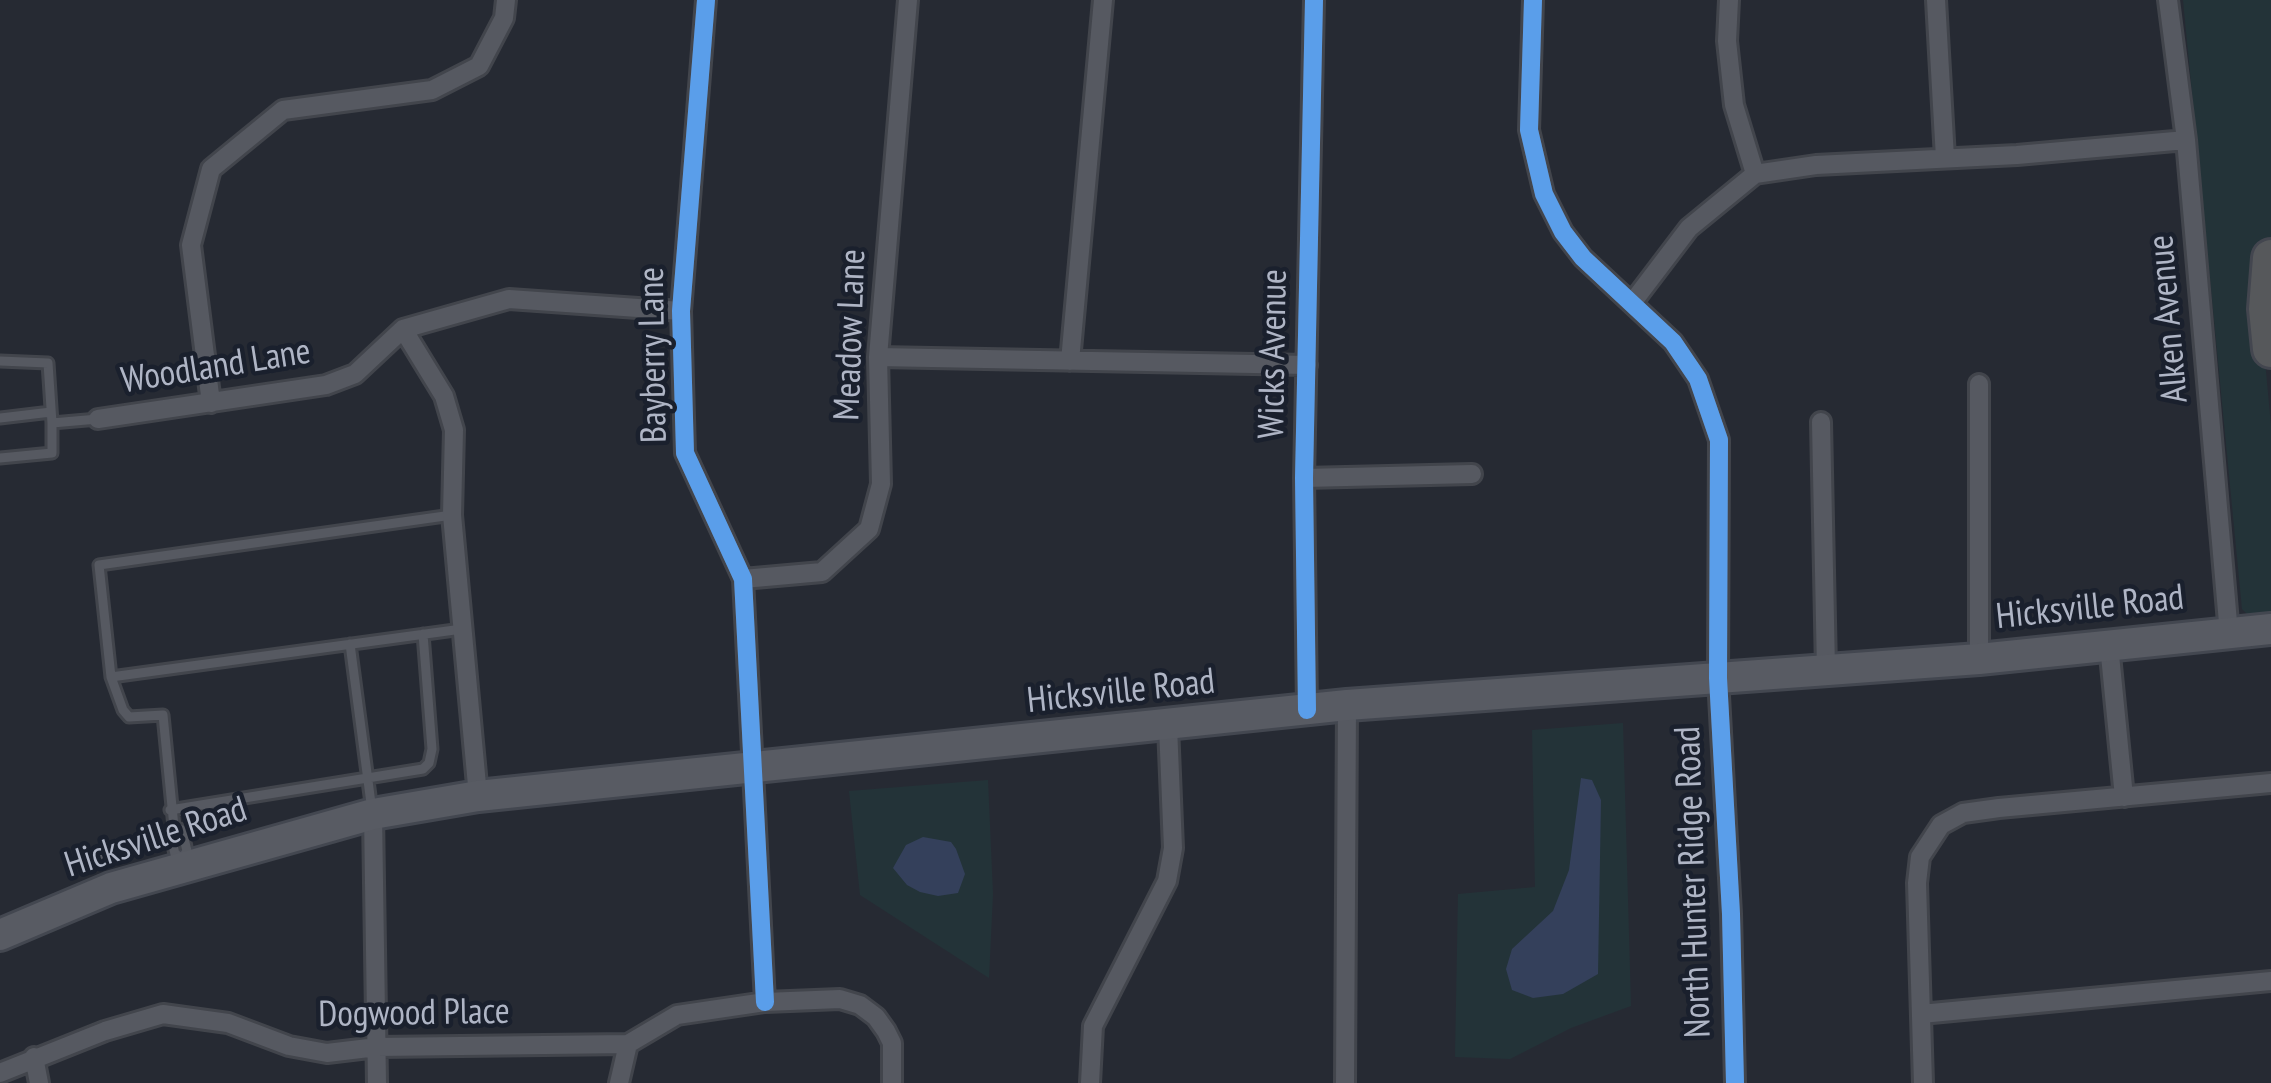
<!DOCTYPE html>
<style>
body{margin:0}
canvas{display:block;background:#262a33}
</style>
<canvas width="2271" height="1083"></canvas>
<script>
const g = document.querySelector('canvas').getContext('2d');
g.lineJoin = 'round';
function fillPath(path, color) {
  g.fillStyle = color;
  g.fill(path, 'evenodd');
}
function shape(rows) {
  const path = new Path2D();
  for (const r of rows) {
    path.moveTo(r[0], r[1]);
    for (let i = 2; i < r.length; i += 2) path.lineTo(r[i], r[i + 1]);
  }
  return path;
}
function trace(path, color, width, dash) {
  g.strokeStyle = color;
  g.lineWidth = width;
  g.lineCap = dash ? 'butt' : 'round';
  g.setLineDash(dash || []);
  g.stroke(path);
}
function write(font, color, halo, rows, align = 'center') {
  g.font = font + ' "PT Sans Narrow",sans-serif';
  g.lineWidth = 9;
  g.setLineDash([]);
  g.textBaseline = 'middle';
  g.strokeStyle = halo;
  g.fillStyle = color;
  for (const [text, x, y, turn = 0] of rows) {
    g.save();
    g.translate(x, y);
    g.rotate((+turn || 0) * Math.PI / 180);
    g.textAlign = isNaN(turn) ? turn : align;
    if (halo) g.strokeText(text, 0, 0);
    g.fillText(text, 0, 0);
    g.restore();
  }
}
fillPath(shape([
 [2183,0,2271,0,2271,237,2260,269,2260,306,2271,426,2271,615,2251,618,2242,609],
 [1623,723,1631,1006,1571,1028,1510,1059,1455,1057,1458,894,1535,887,1532,730],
 [988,780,993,894,989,978,860,895,849,791]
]), '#233338');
fillPath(shape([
 [1581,778,1592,780,1601,800,1598,974,1563,994,1533,998,1512,990,1506,969,1512,949,1553,911,1569,870],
 [923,837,951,842,956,849,965,874,958,893,938,896,920,892,907,885,893,868,906,845]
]), '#34405b');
const service = shape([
 [0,361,48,363,52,423,98,419],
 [0,418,51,412],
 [0,458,52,453,52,423],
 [350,644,372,811],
 [111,677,462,629],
 [170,810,423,769,429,763,432,749,423,634],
 [174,827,182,830,187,851,182,858],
 [89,857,171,838],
 [182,858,175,854,170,833,174,827,163,715,129,717,123,710,111,677,99,565,452,515]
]);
const minor = shape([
 [706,0,681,311,685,453,743,579,765,1002],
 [1533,0,1529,130,1544,194,1563,232,1583,258,1673,342,1698,379,1719,440,1718,678,1731,914,1735,1083],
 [1729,0,1727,41,1734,105,1755,174],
 [1936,0,1945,158],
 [2168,0,2186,140,2229,634],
 [1632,303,1689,228,1755,174,1816,165,2017,155,2186,140],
 [403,329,444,396,454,430,452,515,478,796],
 [878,357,1307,365],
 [1070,361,1103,0],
 [1979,384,1979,659],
 [211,403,191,245,211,169,283,110,432,90,479,66,504,18,506,0],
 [98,419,326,385,355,374,403,329,509,299,681,311],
 [1821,422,1826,670],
 [1304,478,1472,474],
 [743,579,822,572,869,529,881,484,878,357,908,0],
 [2109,645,2124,797],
 [1307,710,1304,478,1314,0],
 [373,814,377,1083],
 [1921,1014,2271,981],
 [628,1044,677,1015,765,1002,840,999,860,1005,876,1017,886,1031,892,1043,892,1083],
 [34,1057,39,1083],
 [0,1073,105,1031,163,1014,228,1023,289,1046,327,1053,377,1047,628,1044],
 [619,1083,628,1044],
 [1090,1083,1093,1026,1167,881,1173,848,1168,726],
 [1345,1083,1347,705],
 [1923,1083,1917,883,1920,857,1941,825,1963,813,1999,808,2271,783]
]);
const primary = shape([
 [0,935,111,888,373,814,478,796,1347,705,1979,659,2271,629]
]);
const motorway = shape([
 [2271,258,2267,309,2271,349]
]);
trace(service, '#42454c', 15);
trace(minor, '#42454c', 24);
trace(primary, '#434750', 36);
trace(motorway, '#43464f', 42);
trace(service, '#565961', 9);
trace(minor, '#565961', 18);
trace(primary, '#585b63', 30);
trace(motorway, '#56585b', 36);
trace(shape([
 [706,0,681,311,685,453,743,579,765,1002],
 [1533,0,1529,130,1544,194,1563,232,1583,258,1673,342,1698,379,1719,440,1718,678,1731,914,1735,1083],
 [1307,710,1304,478,1314,0]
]), '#5a9eea', 18);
write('36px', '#afb5c5', '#1a202d', [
 ["Alken Avenue",2169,319,-95],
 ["Meadow Lane",851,335,-88],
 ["Wicks Avenue",1274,354,-89],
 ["Bayberry Lane",654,355,-91],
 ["Woodland Lane",216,367,-9],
 ["Hicksville Road",2090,608,-6],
 ["Hicksville Road",1121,692,-6],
 ["Hicksville Road",156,838,-18],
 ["North Hunter Ridge Road",1694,882,-92],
 ["Dogwood Place",414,1014,-1]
]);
</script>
